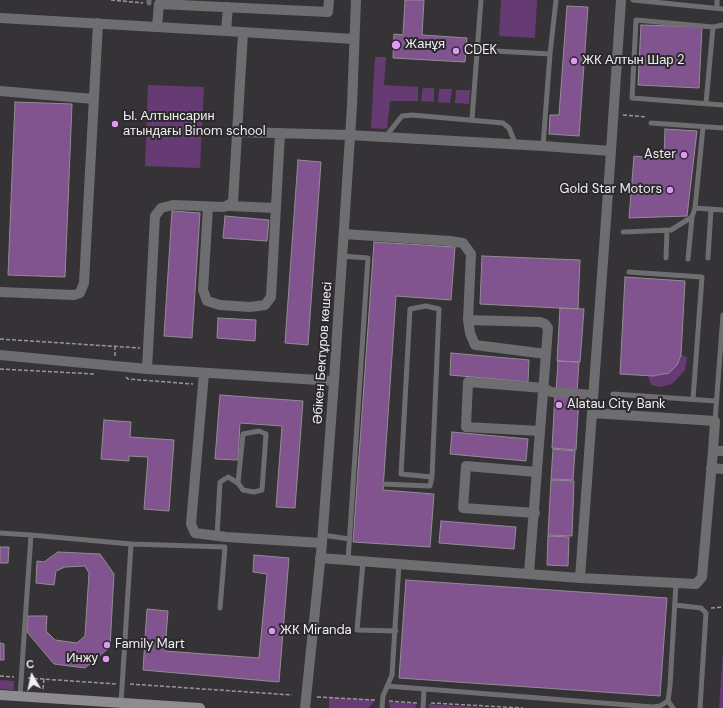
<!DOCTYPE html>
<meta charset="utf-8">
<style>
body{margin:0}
#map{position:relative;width:723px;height:708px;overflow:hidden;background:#363337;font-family:"DM Sans",sans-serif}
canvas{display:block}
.north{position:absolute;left:12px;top:656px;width:40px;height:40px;-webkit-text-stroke:3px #2c292d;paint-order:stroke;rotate:351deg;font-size:11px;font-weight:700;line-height:16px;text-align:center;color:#f1eff2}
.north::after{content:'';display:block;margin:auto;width:14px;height:18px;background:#f1eff2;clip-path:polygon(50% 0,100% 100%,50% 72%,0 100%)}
</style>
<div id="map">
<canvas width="723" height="708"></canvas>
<div class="north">С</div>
</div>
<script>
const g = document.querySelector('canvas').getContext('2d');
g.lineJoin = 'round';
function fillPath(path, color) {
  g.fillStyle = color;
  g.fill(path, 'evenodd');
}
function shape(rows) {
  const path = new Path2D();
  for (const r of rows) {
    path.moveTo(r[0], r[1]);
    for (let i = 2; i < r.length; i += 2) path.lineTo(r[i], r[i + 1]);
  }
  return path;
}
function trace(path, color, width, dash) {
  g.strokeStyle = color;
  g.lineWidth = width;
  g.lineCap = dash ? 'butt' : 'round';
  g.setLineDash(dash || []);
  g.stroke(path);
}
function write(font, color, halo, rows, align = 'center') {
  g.font = font + ' "DM Sans",sans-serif';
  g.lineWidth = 4;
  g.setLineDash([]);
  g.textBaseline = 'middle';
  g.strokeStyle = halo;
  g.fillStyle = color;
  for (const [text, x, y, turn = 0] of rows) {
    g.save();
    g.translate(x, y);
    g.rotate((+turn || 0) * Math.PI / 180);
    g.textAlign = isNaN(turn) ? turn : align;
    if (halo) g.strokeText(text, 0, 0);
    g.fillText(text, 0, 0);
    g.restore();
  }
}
fillPath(shape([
 [501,0,537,0,535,38,499,36],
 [375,57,386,57,384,85,418,87,418,101,390,101,387,128,383,129,371,128],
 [148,85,204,87,200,168,145,166],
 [423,88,434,88,434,102,421,101],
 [439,89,452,89,450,103,438,102],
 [456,90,470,90,469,104,455,103],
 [681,355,687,357,685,370,672,384,661,387,651,385,648,376,658,376,669,373,677,365],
 [723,653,723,708,719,708],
 [0,680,14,681,14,690,0,689],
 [329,697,375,700,369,708,329,708],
 [389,702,417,703,415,708,390,708],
 [428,704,429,704,488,708,430,708]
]), '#663b74');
const building = shape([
 [405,0,424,0,422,35,467,38,465,62,393,58,394,34,403,35,405,0],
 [567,6,588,7,579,136,549,134,550,115,559,115,567,6],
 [641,25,702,27,699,88,638,85,641,25],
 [15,102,72,104,65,277,8,275,15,102],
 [665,129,697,131,687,216,629,218,634,156,664,159,665,129],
 [298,160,321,162,308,345,285,343,298,160],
 [172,211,200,213,192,338,164,336,172,211],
 [225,216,269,220,267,241,223,238,225,216],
 [374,242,455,247,451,300,396,296,383,490,434,494,430,547,353,542,374,242],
 [482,256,580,260,578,309,480,304,482,256],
 [625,277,685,281,681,355,677,365,669,373,653,376,620,374,625,277],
 [560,308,584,309,580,362,557,361,560,308],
 [218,318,256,320,255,341,217,338,218,318],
 [451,353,529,360,528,382,450,375,451,353],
 [558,361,579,362,577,393,556,392,558,361],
 [555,394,579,396,576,450,552,448,555,394],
 [220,395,303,401,295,508,276,507,282,426,240,423,238,460,215,459,220,395],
 [104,420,131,422,130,437,174,440,169,511,144,509,148,457,129,456,129,461,101,459,104,420],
 [452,432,528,439,526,461,450,454,452,432],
 [553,449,575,451,573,480,551,479,553,449],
 [551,480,574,481,572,536,548,535,551,480],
 [441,521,516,527,514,549,439,543,441,521],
 [548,536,569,537,568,566,547,565,548,536],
 [0,547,9,547,8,563,0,563,0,547],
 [58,552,100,554,114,574,110,647,85,668,54,664,27,632,28,616,47,616,46,631,55,640,77,643,85,636,89,573,85,566,65,567,56,571,54,585,36,583,37,561,44,562,58,552],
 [254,555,289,558,279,682,143,670,147,609,168,611,165,651,259,658,267,574,253,572,254,555],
 [406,580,667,598,660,696,399,678,406,580],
 [0,643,4,644,4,660,0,660,0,643]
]);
fillPath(building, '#81538f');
trace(building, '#918e92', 1);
trace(shape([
 [111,0,143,3],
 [623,115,647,117],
 [0,339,140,348],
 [115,356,115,346],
 [0,369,95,374],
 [126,377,128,379,193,384],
 [711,608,723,607],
 [0,676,14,677],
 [28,678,116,684],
 [130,684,292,695],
 [43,689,44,679],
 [317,697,375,700],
 [389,701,417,703],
 [431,703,523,708]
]), '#989699', 1.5, [4, 2]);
trace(shape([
 [633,0,723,9],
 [149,3,149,0],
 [717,7,717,0],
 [723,25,713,27,636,20,632,98,723,105],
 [477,50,550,54,543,146],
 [550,54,556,0],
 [706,103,713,27],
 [472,119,481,0],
 [651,123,723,128],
 [386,136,402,116,412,115,503,123,509,128,516,145],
 [695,208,723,210],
 [623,232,671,230,692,217,695,208,703,127],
 [342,256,368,258,348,561],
 [666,258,667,230],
 [708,258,711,209],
 [688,259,692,217],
 [629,272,702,277,693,399],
 [426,306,439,309,432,477,401,474,410,309,426,306],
 [613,394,716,401],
 [715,421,723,315],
 [383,484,430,486,432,477],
 [0,533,31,535],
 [322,535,350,539],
 [217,536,220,482,228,477,238,483,243,490,254,492,262,490,266,434,259,431,243,434,238,483],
 [131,544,225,547,220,608],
 [363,562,357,630,396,631],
 [675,605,701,608,706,613,700,708],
 [387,686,653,707,660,706,668,701,670,686,676,583],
 [20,696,31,535,131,544,121,703],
 [668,701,673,708],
 [382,708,383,696,392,675,399,564],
 [423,708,424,689]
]), '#6e6d6f', 5);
trace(shape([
 [228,7,226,31,353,39],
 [0,18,226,31],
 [157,27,159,4,328,12,329,0],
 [0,91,94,99],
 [237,132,349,135,543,146,611,151,580,578],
 [611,151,621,0],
 [229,206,276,208],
 [208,207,203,290,207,301,220,305,250,307,265,305,271,297,280,133],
 [344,234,450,241,463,243,471,254,468,320,470,333,475,345,546,354],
 [0,292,74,295,80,293,84,283,98,23],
 [468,320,540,322,545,324,548,328,529,573],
 [0,355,147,369,334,381],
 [147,369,155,216,161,208,173,205,224,207,233,202,243,32],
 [204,373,191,524,195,533,226,537,322,543],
 [592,413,715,421,713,451],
 [540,431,466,427,468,382,544,388,551,392,593,395],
 [711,468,723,469],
 [535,513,463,508,466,466,537,472],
 [320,558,580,578,696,584,702,577,713,451,723,451],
 [305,708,322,543,334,381,352,106,356,0]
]), '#6e6d6f', 10);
trace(shape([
 [0,695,200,708]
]), '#8e8c8f', 10);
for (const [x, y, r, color] of [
 [396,45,5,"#dd99f3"],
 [456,51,4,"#dd99f3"],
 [574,61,4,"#dd99f3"],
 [115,124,4,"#dd99f3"],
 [684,155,4,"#dd99f3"],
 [670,190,4,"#dd99f3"],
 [559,405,4,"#dd99f3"],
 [272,631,4,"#dd99f3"],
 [107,645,4,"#dd99f3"],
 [106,659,4,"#dd99f3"]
]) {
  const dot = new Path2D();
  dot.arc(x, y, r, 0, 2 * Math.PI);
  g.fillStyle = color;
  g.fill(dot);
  trace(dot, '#2c292d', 1.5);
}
write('13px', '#f1eff2', '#2c292d', [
 ["Жанұя",405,45],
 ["CDEK",464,51],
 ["ЖК Алтын Шар 2",582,61],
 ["Ы. Алтынсарин",123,117],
 ["атындағы Binom school",123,132],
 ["Aster",676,155,"right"],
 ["Gold Star Motors",662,190,"right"],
 ["Alatau City Bank",567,405],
 ["ЖК Miranda",280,631],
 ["Family Mart",115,645],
 ["Инжу",98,659,"right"]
], 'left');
write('13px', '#f1eff2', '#2c292d', [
 ["Әбікен Бектұров көшесі",323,353,-86]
]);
</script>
